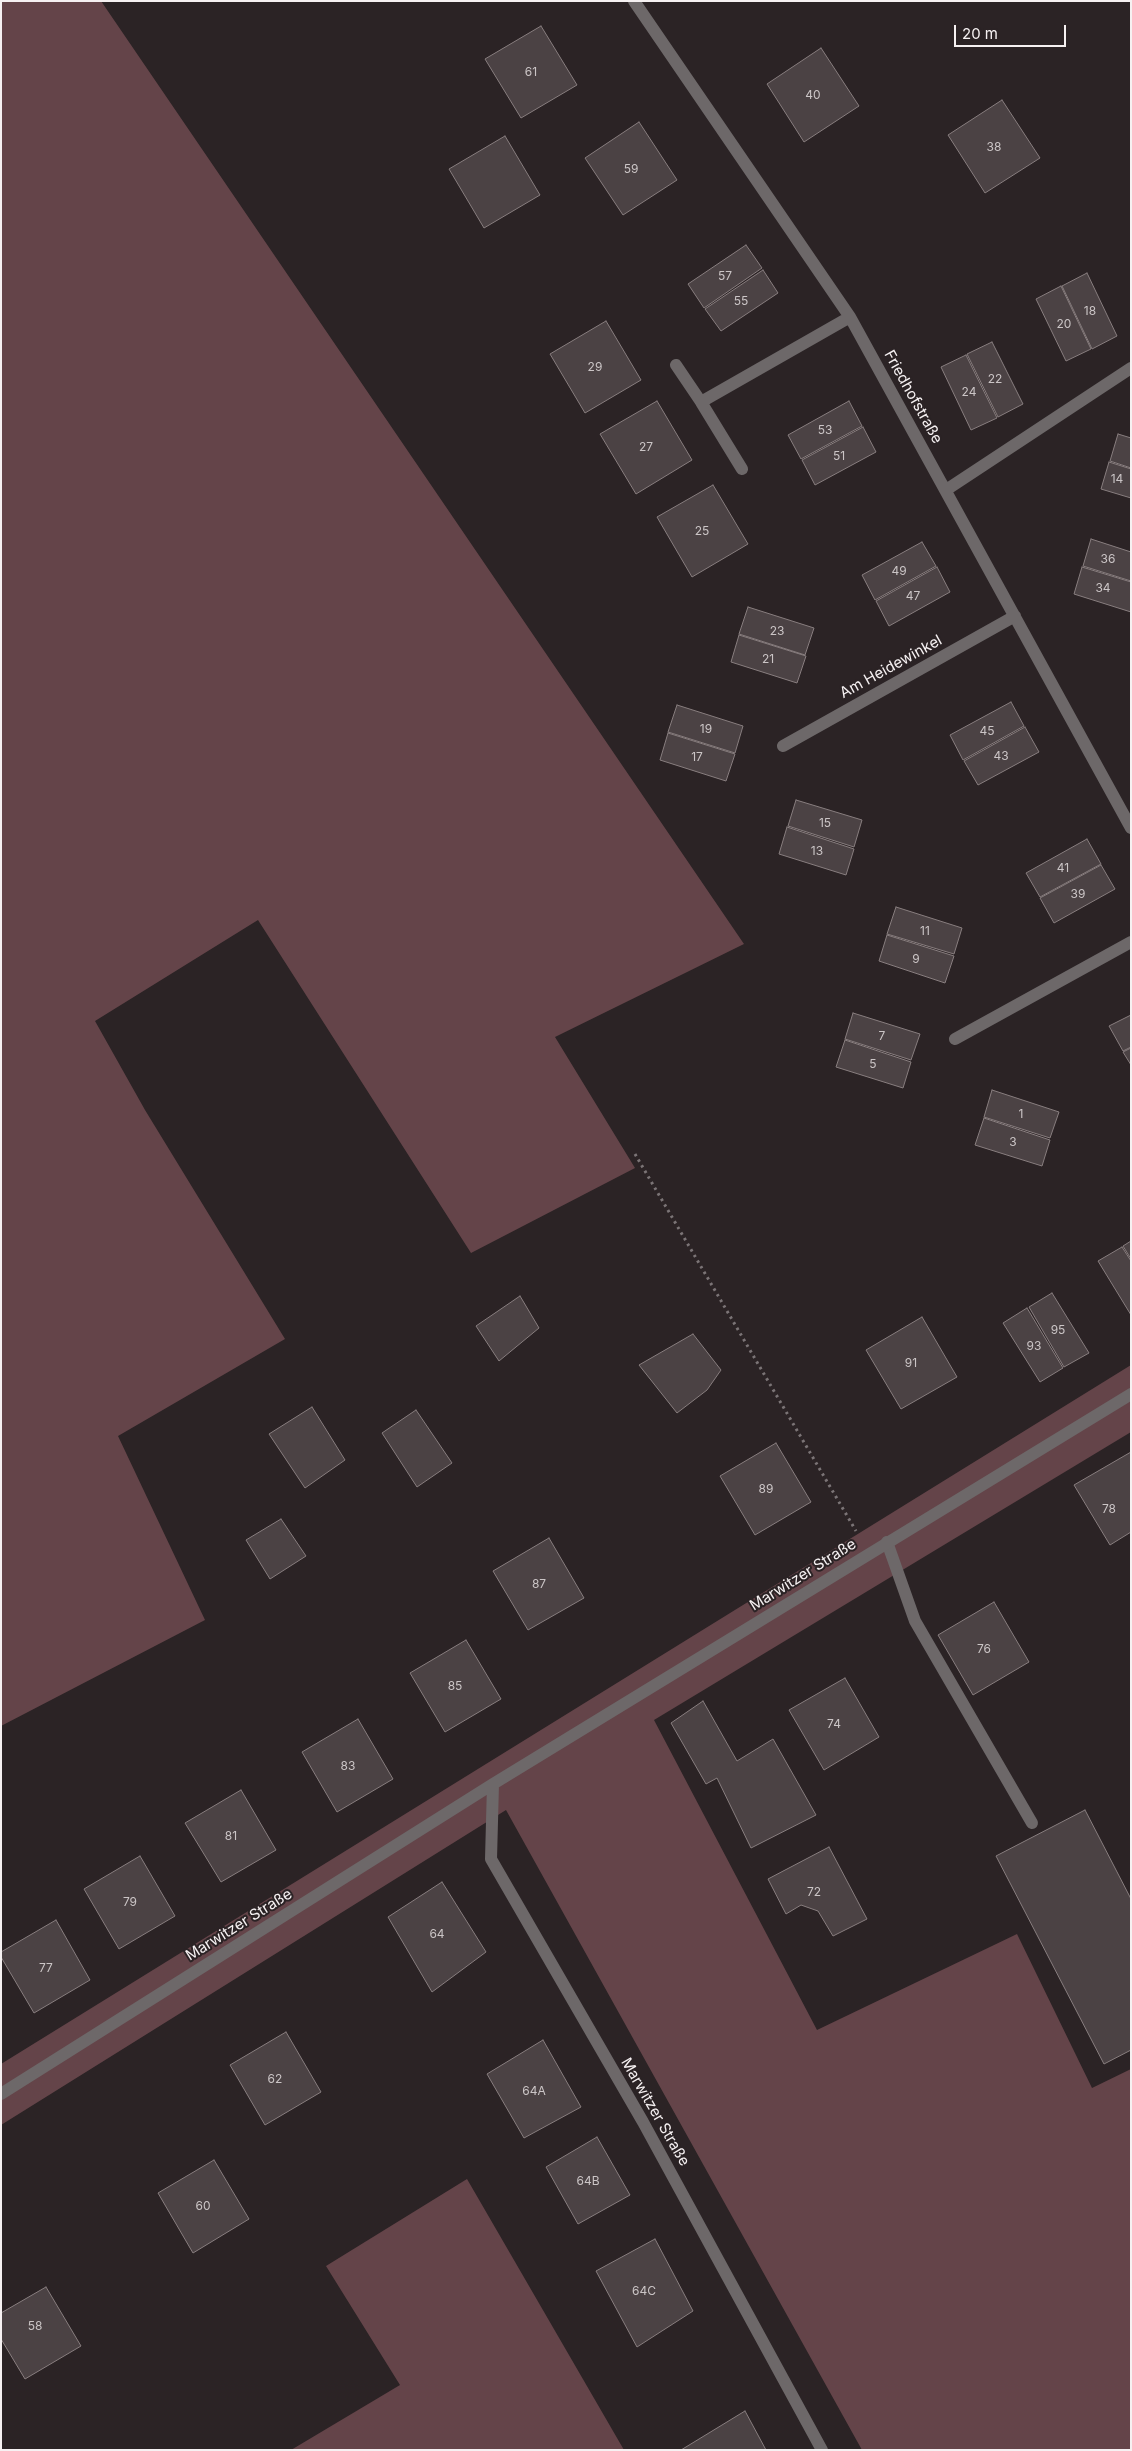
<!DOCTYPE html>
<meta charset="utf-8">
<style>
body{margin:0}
#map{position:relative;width:1132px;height:2451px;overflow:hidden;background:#2b2325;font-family:Inter,sans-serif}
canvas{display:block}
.frame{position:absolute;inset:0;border:2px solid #f6f1f2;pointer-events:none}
.scale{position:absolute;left:954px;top:25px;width:112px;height:22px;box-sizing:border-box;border:2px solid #f6f1f2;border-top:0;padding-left:6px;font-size:15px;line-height:18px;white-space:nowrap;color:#f6f1f2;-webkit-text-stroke:4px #2b2325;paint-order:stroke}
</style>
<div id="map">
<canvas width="1132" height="2451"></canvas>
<div class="frame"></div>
<div class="scale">20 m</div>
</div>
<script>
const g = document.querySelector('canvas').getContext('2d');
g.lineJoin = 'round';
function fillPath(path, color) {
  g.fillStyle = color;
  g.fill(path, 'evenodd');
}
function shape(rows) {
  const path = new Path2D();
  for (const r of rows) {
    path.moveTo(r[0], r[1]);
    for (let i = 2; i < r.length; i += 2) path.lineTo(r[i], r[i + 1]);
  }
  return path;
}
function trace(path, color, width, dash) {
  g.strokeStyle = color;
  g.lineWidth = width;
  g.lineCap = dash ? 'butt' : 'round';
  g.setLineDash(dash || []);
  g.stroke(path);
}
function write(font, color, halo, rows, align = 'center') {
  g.font = font + ' Inter,sans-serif';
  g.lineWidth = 4;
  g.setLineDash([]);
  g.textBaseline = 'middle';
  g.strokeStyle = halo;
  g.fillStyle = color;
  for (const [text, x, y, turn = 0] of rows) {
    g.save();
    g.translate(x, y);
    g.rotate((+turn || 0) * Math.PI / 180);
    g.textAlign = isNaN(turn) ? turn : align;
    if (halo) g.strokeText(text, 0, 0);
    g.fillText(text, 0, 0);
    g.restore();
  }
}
fillPath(shape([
 [1,1,101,1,744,944,555,1037,635,1168,471,1253,258,920,95,1021,145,1110,285,1339,118,1436,205,1620,1,1726],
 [1131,1365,1131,1432,654,1720,817,2030,1017,1934,1092,2088,1131,2069,1131,2450,862,2450,506,1810,1,2125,1,2064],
 [467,2179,624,2450,291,2450,400,2385,326,2266]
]), '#644449');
const building = shape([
 [541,26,577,85,521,118,485,59,541,26],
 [821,48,859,106,804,142,767,84,821,48],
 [1002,100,1040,158,985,193,948,135,1002,100],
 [639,122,677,180,623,215,585,158,639,122],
 [505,136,540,195,484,228,449,169,505,136],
 [746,245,762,268,704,308,688,284,746,245],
 [763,270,778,293,721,331,705,309,763,270],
 [1087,273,1117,336,1092,349,1062,286,1087,273],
 [1061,286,1091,349,1066,361,1036,299,1061,286],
 [606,321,641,380,585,413,550,354,606,321],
 [992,342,1023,404,998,417,967,354,992,342],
 [966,355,997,418,971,430,941,367,966,355],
 [657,401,692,460,636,494,600,434,657,401],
 [849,401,862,426,801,459,788,435,849,401],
 [863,427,876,452,815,485,802,460,863,427],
 [1118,434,1131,438,1131,468,1110,461,1118,434],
 [1109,462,1131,469,1131,498,1101,489,1109,462],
 [713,485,748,544,692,577,657,517,713,485],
 [1091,539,1131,552,1131,581,1083,566,1091,539],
 [922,542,936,566,875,600,862,575,922,542],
 [937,567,950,592,889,626,876,601,937,567],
 [1082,567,1131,582,1131,612,1074,594,1082,567],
 [748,607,814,628,805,655,739,634,748,607],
 [739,635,806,656,797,683,731,662,739,635],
 [1011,702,1024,726,963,760,950,735,1011,702],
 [677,705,743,726,735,753,668,732,677,705],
 [1025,727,1039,752,978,785,964,761,1025,727],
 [668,733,735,754,726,781,660,760,668,733],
 [796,800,862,820,854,847,788,826,796,800],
 [787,827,854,849,846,875,779,854,787,827],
 [1087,839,1101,864,1040,897,1026,873,1087,839],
 [1101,865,1115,889,1054,923,1040,898,1101,865],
 [896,907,962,928,954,954,887,934,896,907],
 [887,935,954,956,945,983,879,961,887,935],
 [853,1013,920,1034,911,1060,845,1039,853,1013],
 [1131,1015,1131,1047,1123,1051,1109,1026,1131,1015],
 [845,1040,911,1062,903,1088,836,1067,845,1040],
 [1131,1048,1131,1065,1123,1052,1131,1048],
 [992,1090,1059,1112,1050,1138,984,1117,992,1090],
 [984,1118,1050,1140,1042,1166,975,1145,984,1118],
 [1131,1241,1131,1259,1123,1246,1131,1241],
 [1122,1247,1131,1261,1131,1315,1098,1261,1122,1247],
 [1052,1293,1089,1353,1064,1367,1029,1307,1052,1293],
 [520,1296,539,1328,499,1361,476,1326,520,1296],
 [1027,1308,1063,1368,1040,1382,1003,1323,1027,1308],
 [922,1317,957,1377,901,1409,866,1350,922,1317],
 [693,1334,721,1370,707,1390,677,1413,639,1365,693,1334],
 [312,1407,345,1460,305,1488,269,1434,312,1407],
 [416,1410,452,1463,417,1487,382,1433,416,1410],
 [776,1443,811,1502,755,1535,720,1476,776,1443],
 [1131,1452,1131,1532,1110,1545,1074,1485,1131,1452],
 [281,1519,306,1556,270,1579,246,1540,281,1519],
 [549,1538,584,1598,528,1630,493,1571,549,1538],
 [994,1602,1029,1662,973,1695,938,1635,994,1602],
 [466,1640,501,1699,445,1732,410,1673,466,1640],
 [845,1678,879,1737,824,1770,789,1710,845,1678],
 [703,1701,737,1761,773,1739,816,1815,751,1848,717,1778,706,1784,671,1723,703,1701],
 [358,1719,393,1779,337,1812,302,1752,358,1719],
 [241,1790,276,1850,221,1882,185,1823,241,1790],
 [1085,1810,1131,1899,1131,2050,1104,2064,996,1856,1085,1810],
 [829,1847,867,1919,833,1936,818,1911,801,1905,786,1914,768,1879,829,1847],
 [140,1856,175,1916,119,1949,84,1889,140,1856],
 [442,1882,486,1952,432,1992,388,1917,442,1882],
 [56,1920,90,1980,34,2013,1,1957,1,1952,56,1920],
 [286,2032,321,2092,265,2125,230,2065,286,2032],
 [543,2040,581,2107,524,2138,487,2074,543,2040],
 [597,2137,630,2195,578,2224,546,2167,597,2137],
 [214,2160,249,2219,193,2253,158,2193,214,2160],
 [655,2239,693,2311,637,2347,596,2271,655,2239],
 [46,2287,81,2346,25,2379,1,2339,1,2313,46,2287],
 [745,2411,766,2450,681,2450,745,2411]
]);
fillPath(building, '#4b4244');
trace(building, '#887e7f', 1);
trace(shape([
 [635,1154,856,1531]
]), '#7b7476', 3, [2.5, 4]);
trace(shape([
 [887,1542,915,1621,1032,1823]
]), '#6d6869', 12);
trace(shape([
 [634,1,850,317,1131,828],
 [676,365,701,402,742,469],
 [701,402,850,317],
 [946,490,1131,368],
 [783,746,1015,616],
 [955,1039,1131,942],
 [493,1784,491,1859,643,2122,822,2450],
 [1,2094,493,1784,1131,1394]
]), '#6d6869', 12);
write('12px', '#cbc5c6', null, [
 ["61",531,72],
 ["40",813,95],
 ["38",994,147],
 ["59",631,169],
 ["57",725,276],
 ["55",741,301],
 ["18",1090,311],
 ["20",1064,324],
 ["29",595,367],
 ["22",995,379],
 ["24",969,392],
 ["53",825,430],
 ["27",646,447],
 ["51",839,456],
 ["14",1117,479],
 ["25",702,531],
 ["36",1108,559],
 ["49",899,571],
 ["34",1103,588],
 ["47",913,596],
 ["23",777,631],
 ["21",768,659],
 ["19",706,729],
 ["45",987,731],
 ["43",1001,756],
 ["17",697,757],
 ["15",825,823],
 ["13",817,851],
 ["41",1063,868],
 ["39",1078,894],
 ["11",925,931],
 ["9",916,959],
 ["7",882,1036],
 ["5",873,1064],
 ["1",1021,1114],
 ["3",1013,1142],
 ["95",1058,1330],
 ["93",1034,1346],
 ["91",911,1363],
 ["89",766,1489],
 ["78",1109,1509],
 ["87",539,1584],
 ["76",984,1649],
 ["85",455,1686],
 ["74",834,1724],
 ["83",348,1766],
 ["81",231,1836],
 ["72",814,1892],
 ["79",130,1902],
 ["64",437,1934],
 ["77",46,1968],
 ["62",275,2079],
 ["64A",534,2091],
 ["64B",588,2181],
 ["60",203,2206],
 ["64C",644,2291],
 ["58",35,2326]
]);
write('15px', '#f6f1f2', '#2b2325', [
 ["Friedhofstraße",913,397,61],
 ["Am Heidewinkel",891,667,-29],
 ["Marwitzer Straße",803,1575,-32],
 ["Marwitzer Straße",239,1925,-32],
 ["Marwitzer Straße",655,2112,60]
]);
</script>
